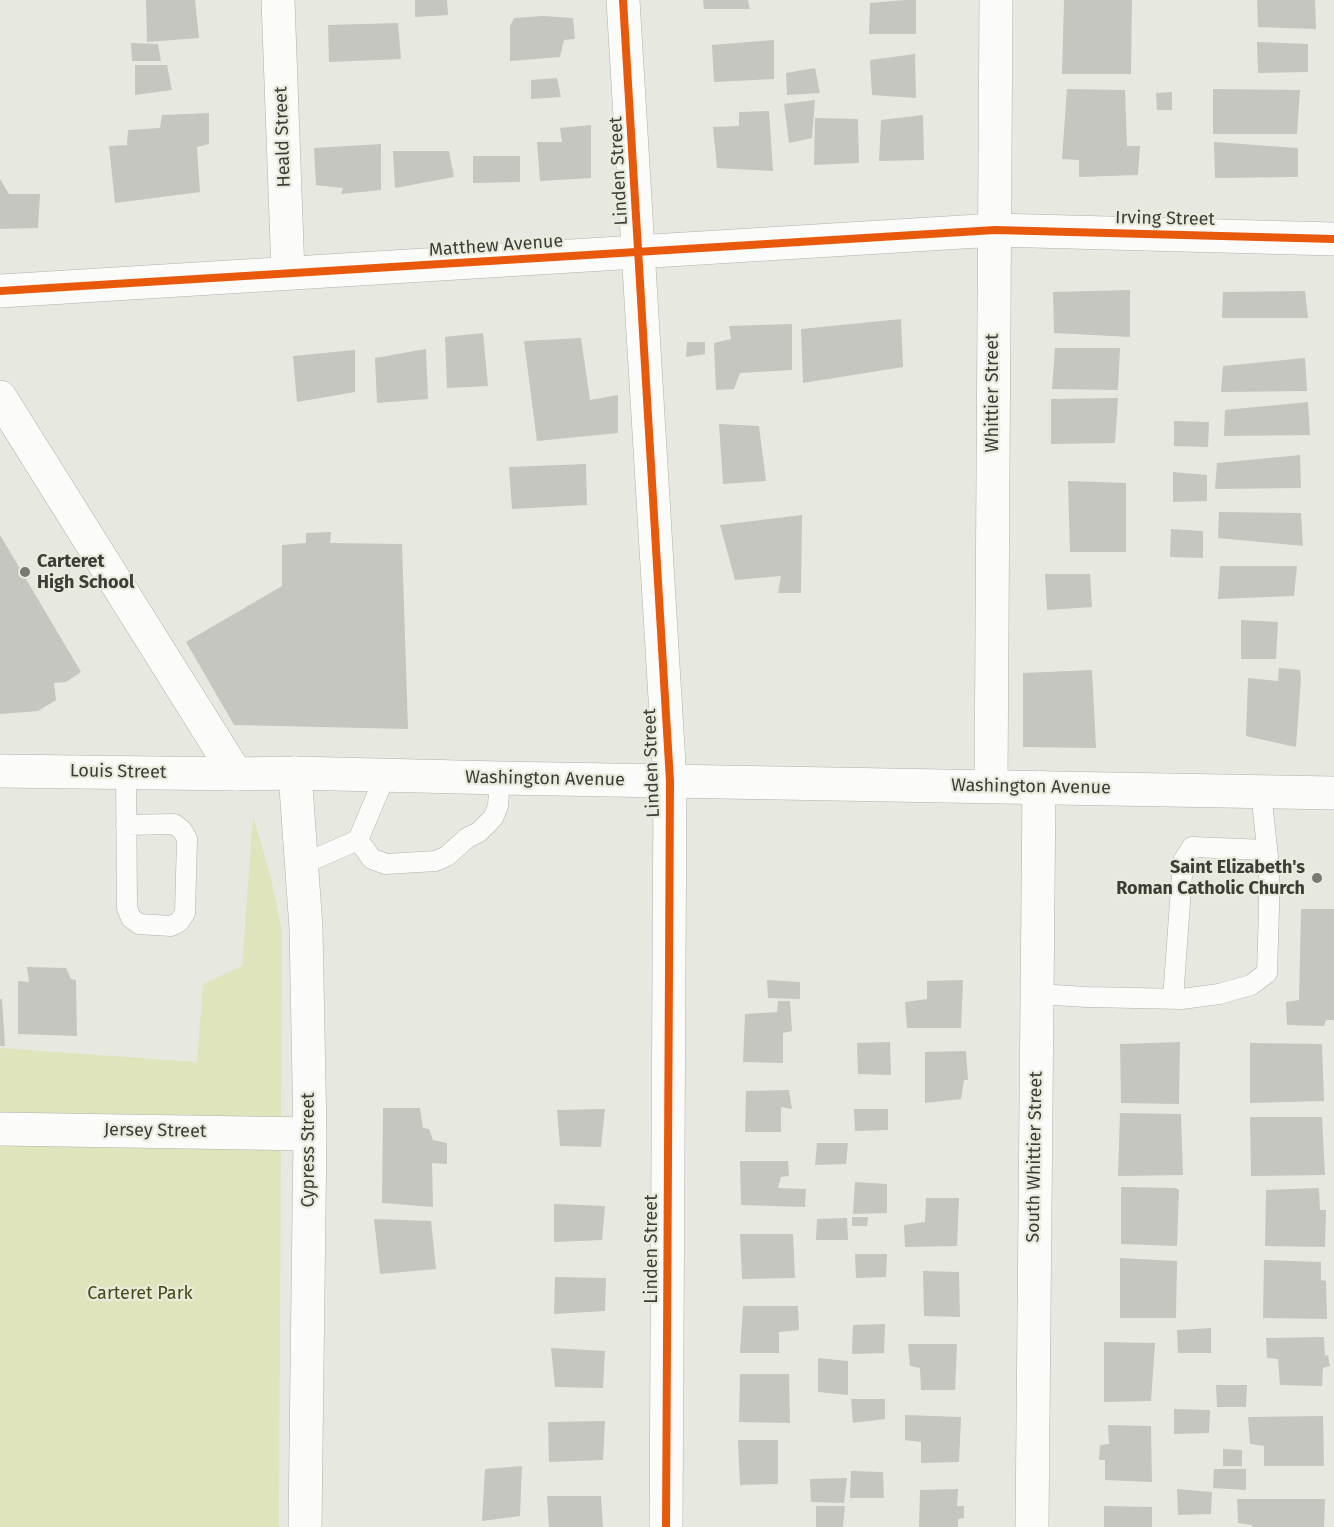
<!DOCTYPE html>
<style>
body{margin:0}
canvas{display:block;background:#e7e8e0}
</style>
<canvas width="1334" height="1527"></canvas>
<script>
const g = document.querySelector('canvas').getContext('2d');
g.lineJoin = 'round';
function fillPath(path, color) {
  g.fillStyle = color;
  g.fill(path, 'evenodd');
}
function shape(rows) {
  const path = new Path2D();
  for (const r of rows) {
    path.moveTo(r[0], r[1]);
    for (let i = 2; i < r.length; i += 2) path.lineTo(r[i], r[i + 1]);
  }
  return path;
}
function trace(path, color, width, dash) {
  g.strokeStyle = color;
  g.lineWidth = width;
  g.lineCap = dash ? 'butt' : 'round';
  g.setLineDash(dash || []);
  g.stroke(path);
}
function write(font, color, halo, rows, align = 'center') {
  g.font = font + ' "Fira Sans",sans-serif';
  g.lineWidth = 4.5;
  g.setLineDash([]);
  g.textBaseline = 'middle';
  g.strokeStyle = halo;
  g.fillStyle = color;
  for (const [text, x, y, turn = 0] of rows) {
    g.save();
    g.translate(x, y);
    g.rotate((+turn || 0) * Math.PI / 180);
    g.textAlign = isNaN(turn) ? turn : align;
    if (halo) g.strokeText(text, 0, 0);
    g.fillText(text, 0, 0);
    g.restore();
  }
}
fillPath(shape([
 [253,816,270,874,282,930,279,1527,0,1527,0,1048,197,1062,203,984,242,966]
]), '#e0e4bd');
fillPath(shape([
 [146,0,195,0,199,38,147,42],
 [415,0,447,0,448,15,415,17],
 [703,0,748,0,750,9,704,9],
 [905,0,916,0,916,34,869,34,870,3],
 [1064,0,1132,0,1131,74,1062,74],
 [1257,0,1315,0,1316,29,1258,27],
 [543,16,573,18,575,39,564,40,560,57,510,61,510,26,514,18],
 [398,23,401,59,329,62,328,25],
 [774,40,774,79,714,82,712,45],
 [1257,42,1308,44,1308,72,1258,73],
 [131,43,158,44,161,61,132,61],
 [915,54,916,98,872,95,870,60],
 [135,65,167,65,172,90,135,95],
 [815,68,820,93,787,95,786,73],
 [557,78,561,97,531,99,531,80],
 [1067,89,1125,90,1127,146,1140,146,1138,175,1079,177,1079,160,1062,159],
 [1213,89,1300,90,1297,134,1213,134],
 [1172,92,1172,110,1157,110,1156,93],
 [815,100,812,138,789,143,784,104],
 [769,111,773,171,717,168,713,127,739,126,739,112],
 [209,113,209,144,197,147,200,192,115,203,109,146,127,145,128,130,160,128,162,115],
 [923,115,924,160,879,161,881,120],
 [815,118,858,119,859,163,814,165],
 [591,125,591,178,540,181,537,142,562,142,560,128],
 [1214,142,1298,148,1298,177,1215,178],
 [381,144,381,190,341,194,343,188,316,185,314,148],
 [393,151,449,151,454,177,395,188],
 [473,156,520,156,520,182,473,183],
 [0,179,9,194,40,194,38,228,0,229],
 [1130,290,1130,337,1054,333,1053,292],
 [1305,291,1308,318,1222,318,1223,292],
 [901,319,903,367,803,383,801,329],
 [792,324,792,370,740,373,734,389,716,390,714,343,731,339,729,326],
 [483,333,488,386,447,388,445,337],
 [581,338,590,400,618,395,618,433,537,441,524,341],
 [687,342,705,342,705,354,686,357],
 [1055,348,1120,348,1118,390,1052,389],
 [426,349,428,399,377,403,375,358],
 [355,350,355,392,297,402,293,356],
 [1305,358,1307,391,1221,392,1223,366],
 [1118,398,1115,443,1051,444,1051,399],
 [1308,402,1310,435,1224,436,1225,410],
 [1174,421,1209,422,1208,447,1174,446],
 [719,424,759,426,766,481,723,484],
 [1300,455,1301,488,1215,489,1217,463],
 [586,464,587,505,512,509,509,467],
 [1173,472,1207,475,1207,501,1173,502],
 [1068,481,1126,483,1126,552,1070,552],
 [1219,512,1301,513,1303,546,1218,538],
 [802,515,801,593,778,593,781,576,735,580,720,525],
 [1171,529,1203,531,1203,558,1170,557],
 [331,532,330,543,402,544,408,729,234,725,186,642,282,586,282,545,306,543,306,533],
 [0,535,81,672,66,682,54,683,56,700,38,711,0,714],
 [1220,566,1297,566,1294,596,1218,599],
 [1045,574,1090,574,1092,607,1047,610],
 [1241,620,1278,622,1276,659,1241,659],
 [1279,668,1300,670,1301,679,1296,747,1246,736,1248,678,1278,681],
 [1092,670,1096,748,1023,747,1023,673],
 [1301,909,1334,909,1334,1020,1326,1020,1324,1026,1287,1025,1286,1002,1299,1000],
 [27,967,66,968,71,979,76,980,77,1036,18,1034,18,981,29,982],
 [767,980,800,982,800,999,768,998],
 [963,980,961,1028,907,1028,905,1002,927,999,927,981],
 [0,999,2,999,5,1046,0,1046],
 [778,1001,790,1001,792,1031,783,1033,783,1063,743,1062,745,1014,777,1012],
 [890,1042,891,1075,858,1074,857,1043],
 [1180,1042,1179,1104,1121,1103,1120,1044],
 [1250,1043,1322,1044,1324,1101,1250,1103],
 [966,1051,968,1080,964,1080,961,1099,925,1103,925,1052],
 [789,1090,792,1109,781,1107,781,1132,745,1132,746,1091],
 [383,1108,420,1108,423,1128,429,1129,433,1140,447,1143,447,1164,432,1163,433,1207,382,1203],
 [605,1109,601,1147,560,1146,557,1110],
 [854,1109,888,1109,888,1130,855,1131],
 [1120,1113,1181,1114,1183,1175,1118,1176],
 [1250,1117,1322,1117,1325,1175,1251,1176],
 [817,1143,848,1143,846,1164,815,1165],
 [740,1161,788,1161,789,1176,781,1177,778,1188,806,1189,805,1207,741,1205],
 [855,1182,887,1184,887,1213,853,1214],
 [1121,1187,1176,1188,1179,1190,1177,1246,1121,1244],
 [1319,1188,1320,1210,1326,1210,1325,1247,1265,1246,1266,1190],
 [926,1198,959,1198,957,1246,905,1247,904,1225,925,1222],
 [554,1204,605,1206,602,1240,554,1242],
 [852,1217,868,1217,867,1226,852,1226],
 [847,1218,848,1240,816,1240,817,1219],
 [374,1219,431,1221,436,1269,380,1274],
 [740,1234,793,1234,795,1278,742,1279],
 [855,1254,887,1254,886,1277,856,1278],
 [1120,1258,1177,1261,1176,1318,1120,1318],
 [1264,1260,1321,1262,1321,1280,1326,1281,1327,1319,1263,1318],
 [923,1271,959,1272,960,1317,924,1316],
 [555,1277,606,1278,605,1311,554,1314],
 [743,1306,798,1306,799,1330,779,1332,779,1353,740,1353],
 [885,1324,884,1353,852,1354,853,1325],
 [1211,1328,1211,1353,1178,1353,1177,1330],
 [1324,1337,1325,1356,1328,1355,1330,1366,1323,1368,1322,1386,1280,1385,1278,1359,1267,1358,1266,1338],
 [1104,1342,1155,1343,1151,1401,1104,1402],
 [908,1344,957,1344,955,1390,921,1390,920,1368,910,1366],
 [551,1348,605,1351,603,1388,555,1387],
 [818,1358,848,1361,848,1395,818,1392],
 [740,1374,789,1374,790,1423,739,1422],
 [1216,1385,1247,1385,1246,1407,1217,1407],
 [851,1399,885,1399,885,1419,853,1423],
 [1174,1409,1210,1410,1209,1433,1174,1434],
 [905,1415,961,1417,959,1462,921,1463,921,1442,905,1440],
 [1323,1416,1324,1466,1264,1466,1264,1446,1250,1444,1248,1417],
 [605,1421,603,1460,549,1462,548,1422],
 [1108,1425,1151,1426,1152,1482,1105,1480,1105,1460,1099,1460,1100,1445,1109,1444],
 [738,1440,778,1440,778,1484,740,1485],
 [1223,1449,1242,1450,1242,1466,1223,1466],
 [522,1466,520,1516,482,1521,485,1469],
 [1214,1469,1246,1469,1246,1490,1213,1488],
 [851,1471,883,1472,884,1498,850,1498],
 [847,1478,844,1503,811,1502,810,1479],
 [958,1489,957,1506,964,1506,964,1518,958,1519,958,1527,919,1527,920,1490],
 [1177,1489,1212,1492,1211,1514,1178,1515],
 [547,1496,601,1496,603,1527,549,1527],
 [1237,1499,1325,1499,1324,1527,1252,1527,1252,1525,1238,1523],
 [816,1506,845,1506,843,1527,816,1527],
 [1104,1506,1152,1507,1152,1527,1104,1527]
]), '#c5c6c0');
const lane = shape([
 [126,772,127,908,131,918,139,924,171,926,179,922,185,913,187,839,182,830,174,824,126,825],
 [358,840,372,859,386,864,436,861,447,856,467,838,479,832,493,818,498,806,500,778],
 [301,865,358,840,385,776],
 [1037,994,1087,997,1182,999,1219,994,1251,985,1267,973,1269,909,1269,866,1261,792],
 [1173,999,1183,861,1192,847,1267,850]
]);
const street = shape([
 [278,0,288,273],
 [623,0,670,781,666,1527],
 [0,291,995,230,1334,239],
 [0,771,236,774],
 [295,773,306,928,310,1134,305,1527],
 [991,786,996,0],
 [0,1129,310,1134],
 [1032,1527,1039,787]
]);
const secondary = shape([
 [0,397,236,774,295,773,500,778,1334,793]
]);
trace(lane, '#afb0aa', 21);
trace(street, '#afb0aa', 34);
trace(secondary, '#afb0aa', 34);
trace(lane, '#fbfcfa', 20);
trace(street, '#fbfcfa', 33);
trace(secondary, '#fbfcfa', 33);
trace(shape([
 [623,0,670,781,666,1527],
 [0,291,995,230,1334,239]
]), '#e8590c', 8);
for (const [x, y, r, color] of [
 [25,572,6,"#787973"],
 [1317,878,6,"#787973"]
]) {
  const dot = new Path2D();
  dot.arc(x, y, r, 0, 2 * Math.PI);
  g.fillStyle = color;
  g.fill(dot);
  trace(dot, '#e9ebdd', 2);
}
write('18px', '#3d3d38', '#e9ebdd', [
 ["Heald Street",283,137,-92],
 ["Linden Street",619,171,-93],
 ["Irving Street",1165,219,1],
 ["Matthew Avenue",496,246,-4],
 ["Whittier Street",993,393,-90],
 ["Linden Street",652,763,-92],
 ["Louis Street",118,772,1],
 ["Washington Avenue",545,779,1],
 ["Washington Avenue",1031,787,1],
 ["Jersey Street",155,1131,1],
 ["Cypress Street",309,1150,-90],
 ["South Whittier Street",1035,1157,-89],
 ["Linden Street",652,1249,-90]
]);
write('bold 18px', '#3d3d38', '#e9ebdd', [
 ["Carteret",37,562],
 ["High School",37,583],
 ["Saint Elizabeth's",1305,868,"right"],
 ["Roman Catholic Church",1305,889,"right"]
], 'left');
write('18px', '#464a16', '#e9ebdd', [
 ["Carteret Park",140,1294]
]);
</script>
